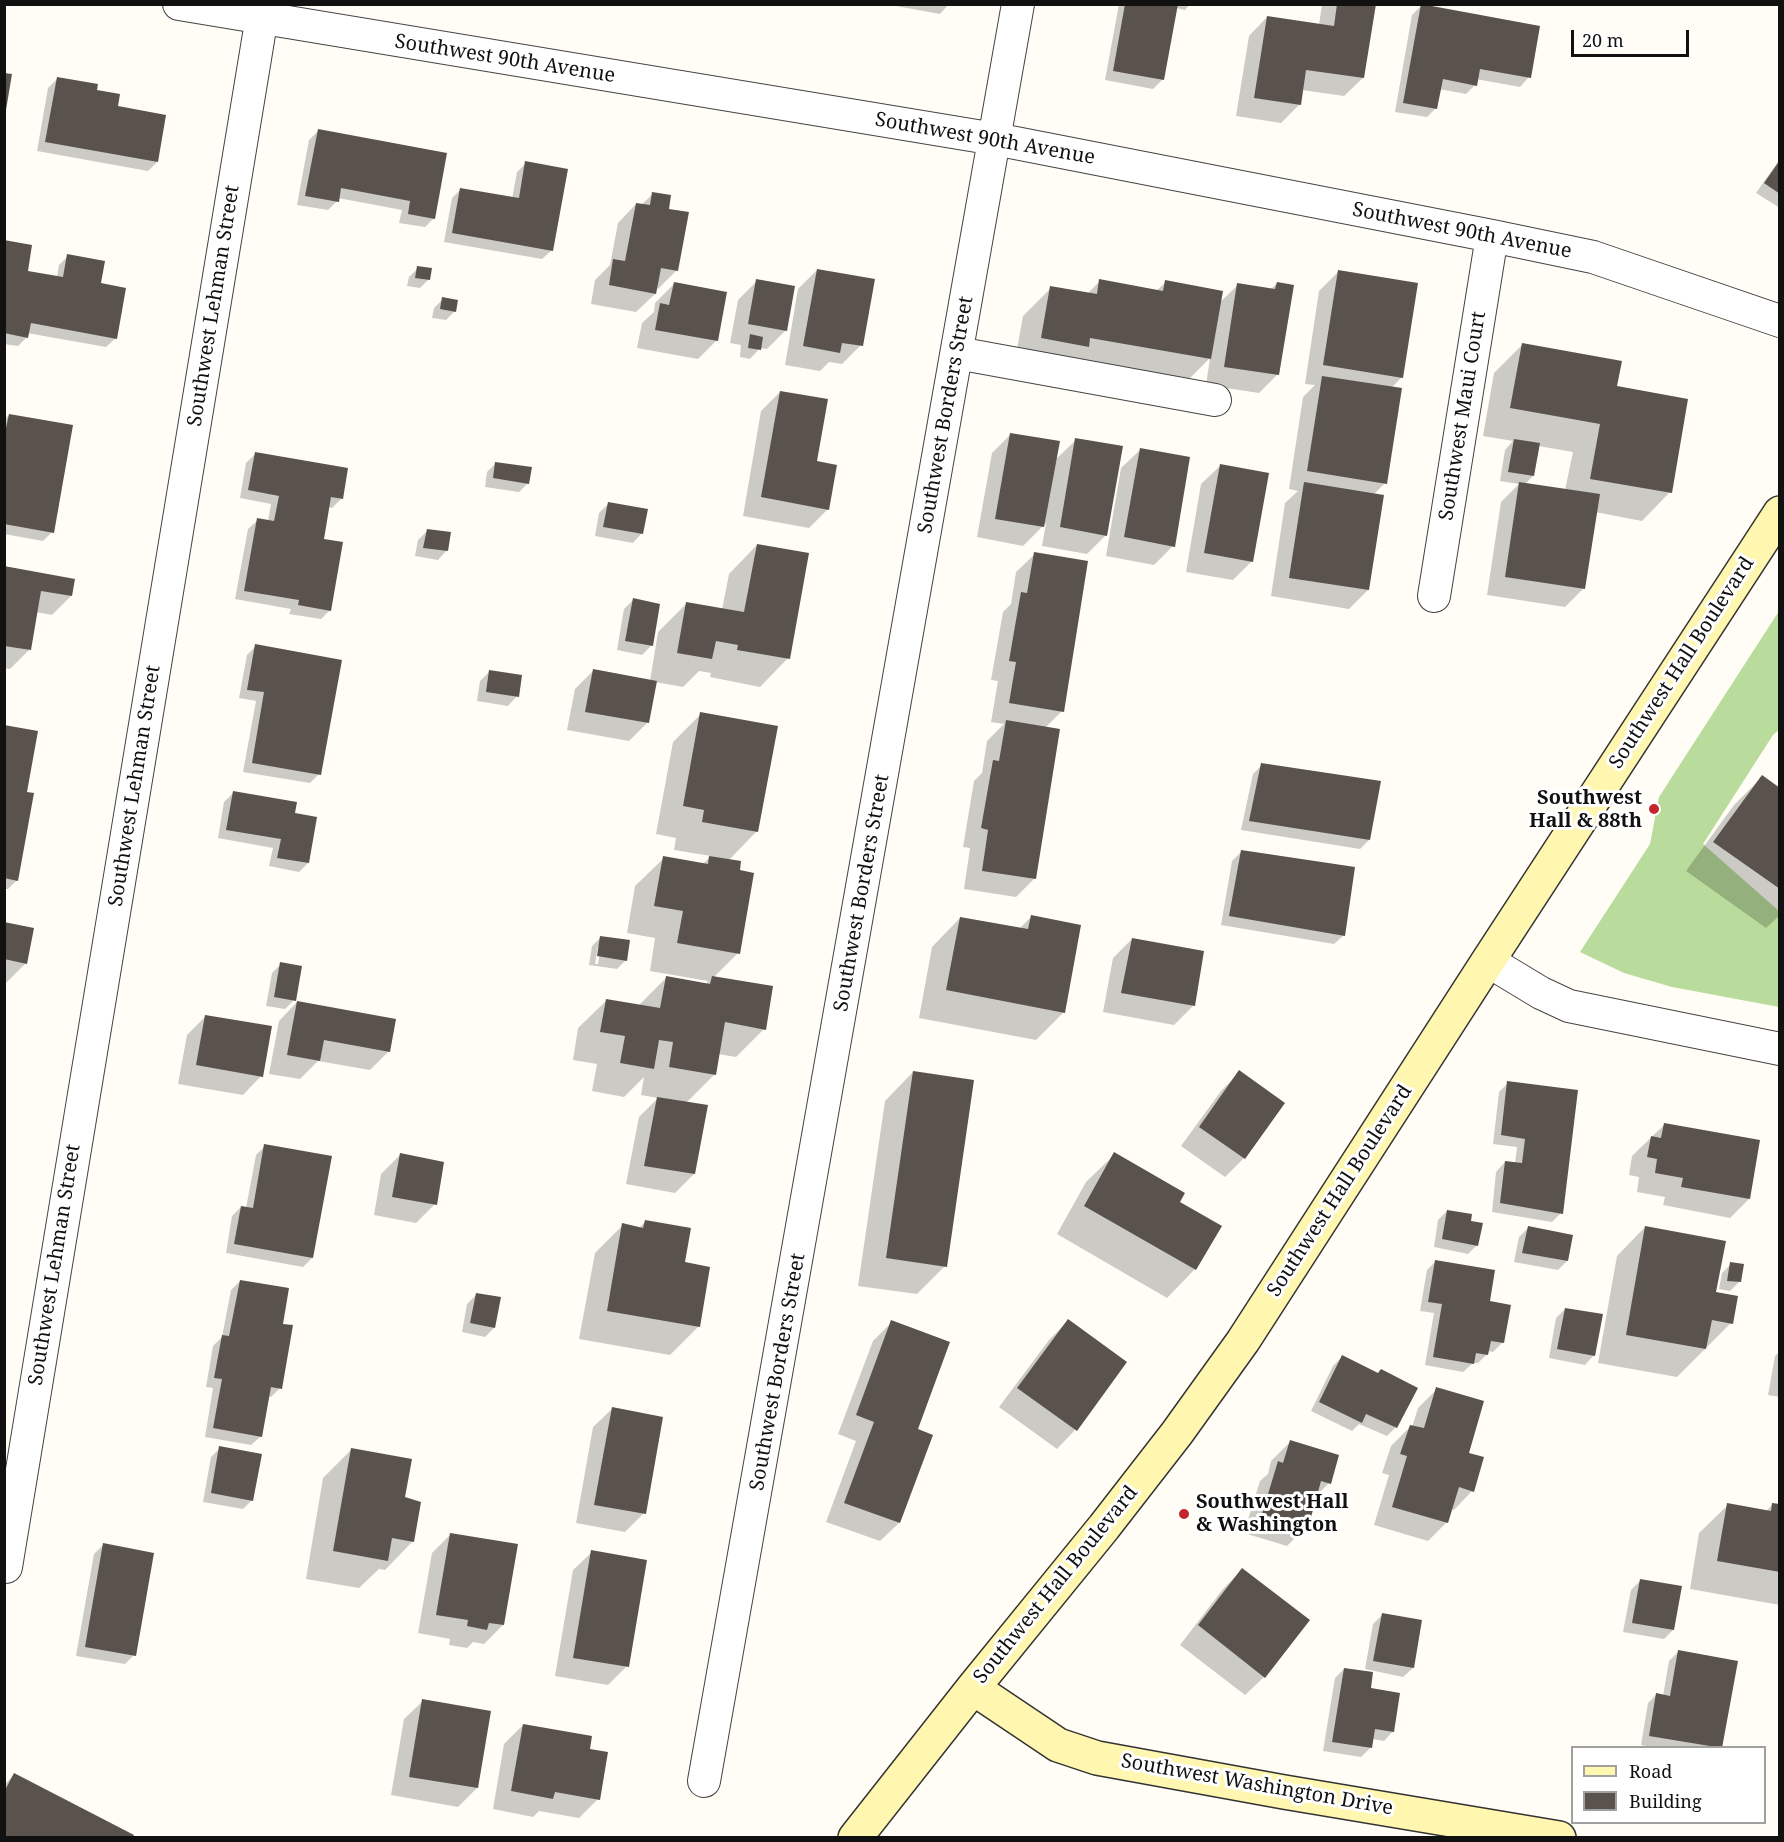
<!DOCTYPE html>
<style>
body{margin:0}
#map{position:relative;width:1784px;height:1842px;overflow:hidden;background:#fffdf5;font-family:"Noto Serif",serif}
canvas{display:block}
.frame{position:absolute;inset:0;border:6px solid #111;pointer-events:none}
.legend{position:absolute;left:1571px;top:1746px;width:195px;height:78px;box-sizing:border-box;background:#fff;border:2px solid #a0a0a0;margin:0;padding:8px 10px;list-style:none;font-size:18px;color:#111}
.legend li{display:flex;align-items:center;gap:12px;height:30px}
.legend b{width:30px;border:2px solid #a0a0a0}
.scale{position:absolute;left:1571px;top:30px;width:118px;height:27px;box-sizing:border-box;border:3px solid #111;border-top:0;padding-left:8px;font-size:18px;line-height:21px;white-space:nowrap;color:#111;-webkit-text-stroke:4px #fff;paint-order:stroke}
</style>
<div id="map">
<canvas width="1784" height="1842"></canvas>
<div class="frame"></div>
<ul class="legend">
<li><b style="height:8px;background:#fff6b0"></b>Road</li>
<li><b style="height:16px;background:#5a524d"></b>Building</li>
</ul>
<div class="scale">20 m</div>
</div>
<script>
const g = document.querySelector('canvas').getContext('2d');
g.lineJoin = 'round';
function fillPath(path, color) {
  g.fillStyle = color;
  g.fill(path, 'evenodd');
}
function shape(rows) {
  const path = new Path2D();
  for (const r of rows) {
    path.moveTo(r[0], r[1]);
    for (let i = 2; i < r.length; i += 2) path.lineTo(r[i], r[i + 1]);
  }
  return path;
}
function trace(path, color, width, dash) {
  g.strokeStyle = color;
  g.lineWidth = width;
  g.lineCap = dash ? 'butt' : 'round';
  g.setLineDash(dash || []);
  g.stroke(path);
}
function write(font, color, halo, rows, align = 'center') {
  g.font = font + ' "Noto Serif",serif';
  g.lineWidth = 6;
  g.setLineDash([]);
  g.textBaseline = 'middle';
  g.strokeStyle = halo;
  g.fillStyle = color;
  for (const [text, x, y, turn = 0] of rows) {
    g.save();
    g.translate(x, y);
    g.rotate((+turn || 0) * Math.PI / 180);
    g.textAlign = isNaN(turn) ? turn : align;
    if (halo) g.strokeText(text, 0, 0);
    g.fillText(text, 0, 0);
    g.restore();
  }
}
fillPath(shape([
 [1779,611,1779,730,1773,735,1703,844,1779,911,1779,1007,1672,987,1624,973,1580,952,1650,844,1659,797]
]), '#b9dc9c');
fillPath(shape([
 [885,4,949,4,940,14],
 [1119,4,1190,4,1185,10,1176,8,1162,80,1153,89,1105,80],
 [1322,4,1374,4,1363,78,1344,96,1302,90,1300,104,1281,123,1236,116,1249,36,1267,17,1319,25],
 [1421,6,1529,77,1520,87,1476,79,1475,85,1466,94,1439,89,1436,108,1427,117,1395,112,1412,15],
 [57,79,95,91,116,107,157,162,148,171,37,151,48,88],
 [318,131,434,218,425,227,399,223,402,210,338,198,337,201,328,210,297,205,309,140],
 [1780,159,1780,208,1756,193],
 [526,163,552,250,542,259,444,242,452,198,461,189,512,199,517,172],
 [653,194,667,210,677,270,658,289,656,288,655,294,636,312,591,304,595,280,610,265,618,223,636,204,641,205],
 [4,242,26,272,57,277,59,265,68,256,99,285,116,338,106,347,27,333,27,337,18,346,4,344],
 [418,268,429,279,420,288,407,286,409,277],
 [817,270,861,345,842,364,829,362,820,371,785,365,798,289],
 [1338,272,1402,377,1391,388,1385,483,1373,495,1368,590,1349,609,1271,596,1285,503,1298,491,1289,489,1303,397,1315,385,1305,384,1319,291],
 [757,281,786,330,767,349,760,348,750,359,740,357,741,345,730,343,738,300],
 [1100,281,1156,291,1166,282,1219,303,1238,285,1270,290,1277,283,1278,374,1259,393,1206,385,1210,358,1181,387,1014,366,1023,316,1051,288,1087,294],
 [674,284,717,340,698,359,637,348,642,323,654,312,655,303],
 [443,299,455,311,446,320,432,318,434,308],
 [1522,345,1616,387,1670,492,1642,521,1595,512,1584,588,1565,607,1487,595,1501,502,1519,484,1500,481,1505,450,1513,441,1483,436,1494,373],
 [1538,446,1573,452,1565,490,1525,484,1533,476],
 [780,392,815,462,828,509,809,528,743,516,761,411],
 [9,415,52,532,43,541,4,534,4,420],
 [1011,434,1054,461,1076,440,1106,535,1087,554,1042,546,1046,523,1023,546,977,537,992,453],
 [1140,450,1173,546,1154,565,1106,556,1121,468],
 [255,454,341,499,332,508,328,507,322,540,330,610,321,619,289,614,291,609,235,599,248,529,258,520,268,521,271,504,240,498,246,463],
 [496,463,528,483,519,492,485,487,487,472],
 [1220,466,1252,561,1233,580,1186,572,1201,484],
 [608,504,642,533,633,543,595,536,599,513],
 [427,531,447,550,438,560,415,556,418,540],
 [757,545,788,658,760,687,710,677,711,673,699,671,683,687,655,682,648,722,629,741,567,730,575,689,593,671,650,681,658,632,686,604,722,610,729,574],
 [1035,554,1062,711,1045,728,1035,878,1016,897,964,889,970,848,963,847,974,781,982,773,987,741,1004,724,991,722,998,681,991,680,1003,612,1011,604,1016,572],
 [4,568,71,596,52,615,36,612,29,650,10,669,4,668],
 [633,600,651,646,642,655,617,650,624,609],
 [256,646,319,774,310,783,243,772,256,701,239,698,247,655],
 [490,671,517,696,508,706,477,701,480,681],
 [701,714,757,831,728,861,738,953,714,977,764,1029,736,1057,718,1054,714,1075,686,1103,694,1174,675,1193,626,1184,639,1117,658,1098,641,1095,644,1077,624,1097,592,1091,597,1064,573,1060,578,1028,607,1000,638,1006,666,978,705,985,708,981,650,971,655,938,627,933,635,886,664,858,702,865,711,856,674,850,676,838,656,834,673,742],
 [4,727,25,793,17,880,8,889,4,889],
 [1262,765,1369,840,1360,849,1241,830,1253,774],
 [1762,777,1780,790,1780,915,1766,928,1686,871,1734,805],
 [233,793,308,863,299,872,269,866,273,848,218,838,224,802],
 [1241,852,1344,935,1334,944,1221,925,1232,861],
 [1031,917,1064,1012,1036,1040,919,1018,932,947,960,918,1019,929],
 [4,924,26,963,7,982,4,981],
 [601,937,626,960,617,969,589,965,592,946],
 [598,946,601,946,598,964,595,964],
 [1132,939,1193,1006,1174,1025,1103,1012,1113,958],
 [281,964,294,1000,285,1009,266,1006,272,973],
 [297,1002,389,1051,370,1070,318,1061,300,1079,269,1074,279,1021],
 [206,1016,261,1076,243,1095,178,1084,187,1035],
 [913,1072,945,1266,917,1294,858,1286,885,1101],
 [1240,1072,1283,1104,1244,1158,1225,1177,1181,1146,1221,1091],
 [1508,1083,1561,1213,1552,1222,1492,1212,1496,1172,1505,1162,1515,1164,1517,1147,1493,1144,1499,1092],
 [1664,1125,1749,1199,1730,1218,1663,1205,1665,1197,1637,1192,1639,1177,1629,1175,1632,1156],
 [265,1146,312,1258,303,1267,226,1253,232,1216,241,1207,246,1208,256,1155],
 [1115,1154,1178,1202,1220,1226,1195,1269,1167,1298,1057,1234,1086,1182],
 [400,1155,435,1204,416,1223,374,1215,381,1174],
 [1447,1211,1469,1222,1477,1245,1468,1254,1434,1247,1438,1220],
 [645,1222,698,1327,670,1355,579,1339,595,1253,623,1225,639,1228],
 [1645,1227,1715,1293,1731,1323,1677,1377,1598,1363,1617,1256],
 [1528,1228,1567,1261,1558,1270,1514,1262,1519,1237],
 [1436,1261,1488,1302,1502,1343,1493,1352,1488,1351,1487,1354,1478,1363,1473,1363,1463,1372,1425,1365,1434,1313,1420,1311,1427,1270],
 [1731,1264,1739,1282,1730,1291,1719,1289,1722,1273],
 [240,1281,281,1325,280,1388,271,1397,268,1396,261,1436,251,1445,205,1437,213,1388,206,1387,213,1346,222,1337,231,1290],
 [476,1295,494,1328,485,1337,462,1332,467,1304],
 [1565,1309,1594,1355,1585,1365,1549,1358,1556,1318],
 [1068,1321,1075,1430,1057,1449,999,1407,1049,1340],
 [892,1322,916,1430,899,1523,880,1541,826,1522,856,1441,838,1434,873,1341],
 [1780,1351,1780,1397,1768,1395,1775,1356],
 [1342,1357,1396,1427,1387,1436,1359,1424,1352,1431,1311,1411,1333,1366],
 [1437,1389,1467,1454,1472,1491,1454,1510,1451,1509,1447,1522,1428,1541,1374,1525,1389,1475,1382,1473,1391,1446,1410,1427,1412,1427,1418,1408],
 [612,1409,644,1513,625,1532,576,1523,593,1427],
 [1290,1442,1329,1483,1315,1497,1306,1527,1287,1546,1244,1533,1260,1481,1268,1474,1271,1461],
 [220,1448,252,1500,243,1509,203,1502,211,1457],
 [352,1449,403,1498,413,1541,385,1570,379,1569,359,1588,306,1579,323,1478],
 [1773,1504,1780,1505,1780,1605,1690,1589,1699,1533,1728,1505,1766,1511],
 [450,1535,503,1625,484,1644,473,1642,467,1648,449,1645,450,1639,418,1633,432,1553],
 [103,1545,134,1655,125,1664,76,1656,94,1554],
 [592,1552,627,1666,608,1685,555,1676,573,1570],
 [1242,1570,1264,1677,1245,1695,1180,1645,1223,1589],
 [1640,1581,1673,1630,1664,1639,1623,1632,1631,1590],
 [1382,1615,1413,1668,1403,1677,1365,1669,1373,1624],
 [1678,1652,1720,1748,1656,1748,1641,1745,1648,1703,1657,1694,1663,1696,1669,1661],
 [1344,1669,1369,1689,1393,1731,1384,1741,1372,1739,1370,1748,1361,1757,1323,1751,1335,1678],
 [423,1701,477,1788,458,1807,391,1795,404,1719],
 [523,1725,588,1750,598,1799,579,1818,539,1811,533,1817,493,1809,504,1744],
 [14,1775,4,1838,4,1785]
]), '#0003');
fillPath(shape([
 [1125,4,1178,4,1164,80,1113,71],
 [1337,4,1376,4,1364,78,1306,70,1301,105,1254,98,1267,16,1334,26],
 [1421,4,1540,26,1531,78,1480,69,1477,86,1443,79,1437,109,1403,103],
 [4,73,12,74,6,110,4,110],
 [57,77,98,84,97,90,120,94,118,106,166,115,158,162,45,142],
 [318,129,447,153,435,219,408,214,410,201,341,188,339,202,305,196],
 [1780,160,1780,194,1764,183],
 [525,161,568,169,553,251,452,233,460,188,519,198],
 [652,192,671,195,669,209,689,212,678,271,661,268,656,294,609,285,613,259,625,261,636,203,650,205],
 [4,240,32,245,28,271,63,277,67,254,105,261,101,283,126,288,117,339,31,323,28,338,4,333],
 [417,266,432,268,430,280,415,278],
 [817,269,875,279,863,346,842,343,840,353,803,346],
 [1338,270,1418,283,1403,378,1323,365],
 [756,279,795,286,787,331,748,324],
 [1099,279,1163,291,1165,280,1223,291,1211,359,1090,338,1089,347,1041,338,1050,286,1097,294],
 [674,282,727,292,718,341,655,330,660,303,669,305],
 [1277,282,1294,285,1279,375,1224,367,1237,283,1275,289],
 [442,297,458,300,456,312,440,309],
 [750,334,763,337,761,350,748,348],
 [1522,343,1622,361,1617,386,1688,399,1672,493,1590,479,1600,424,1510,408],
 [1322,376,1402,388,1387,484,1307,471],
 [780,391,828,399,817,461,837,465,829,510,761,497],
 [9,414,73,425,54,533,4,524,4,437],
 [1010,433,1060,441,1044,527,995,519],
 [1075,438,1123,446,1107,536,1060,527],
 [1514,439,1540,443,1534,476,1508,472],
 [1140,448,1190,457,1175,547,1124,537],
 [255,452,348,468,343,499,331,497,324,539,343,542,331,611,298,605,299,600,244,591,257,518,274,521,279,496,248,490],
 [495,462,532,467,529,484,493,478],
 [1220,464,1269,473,1253,562,1204,553],
 [1304,482,1384,495,1369,590,1289,578],
 [1519,482,1600,494,1585,589,1505,577],
 [608,502,648,509,643,534,603,527],
 [427,529,451,532,448,551,423,548],
 [757,544,809,553,790,659,737,650,738,645,716,641,712,659,677,653,686,602,744,612],
 [1034,552,1088,561,1064,712,1009,703,1016,662,1009,661,1015,626,1021,592,1027,593],
 [4,566,75,579,72,596,41,591,31,650,4,646],
 [633,598,660,604,653,646,625,641],
 [255,644,342,660,321,775,252,763,264,692,247,690],
 [593,669,657,681,649,723,585,712],
 [489,670,522,675,519,697,486,692],
 [700,712,778,726,758,832,702,822,704,810,683,806],
 [1006,720,1060,729,1036,879,982,871,988,830,981,828,993,760,999,761],
 [4,725,38,731,27,792,34,793,18,881,4,878],
 [1261,763,1381,781,1370,840,1249,821],
 [1762,775,1780,788,1780,889,1713,842],
 [233,791,297,802,295,813,317,817,309,863,277,858,281,839,226,830],
 [1241,850,1355,867,1345,936,1229,916],
 [663,856,708,864,709,856,741,861,740,870,754,873,740,954,677,943,683,911,654,906],
 [1031,915,1081,925,1065,1013,946,990,960,917,1028,929],
 [4,922,34,928,27,964,4,959],
 [600,936,630,940,627,961,597,956],
 [1132,938,1204,951,1195,1006,1121,993],
 [280,962,302,966,296,1001,274,997],
 [666,976,710,984,712,976,773,986,766,1030,725,1022,716,1075,669,1067,673,1042,659,1040,654,1069,620,1063,625,1036,600,1032,606,999,660,1008],
 [297,1001,396,1019,390,1052,324,1040,320,1061,287,1055],
 [205,1015,272,1026,263,1077,196,1065],
 [1239,1070,1285,1103,1245,1159,1199,1127],
 [913,1071,974,1080,947,1267,886,1258],
 [1507,1081,1578,1090,1563,1214,1500,1203,1505,1161,1522,1163,1525,1139,1501,1135],
 [657,1097,708,1105,695,1174,644,1166],
 [1664,1123,1760,1140,1750,1199,1681,1187,1683,1178,1655,1173,1657,1159,1647,1157,1651,1136,1661,1138],
 [264,1144,332,1156,313,1258,234,1244,241,1206,253,1208],
 [1114,1152,1185,1193,1180,1202,1222,1226,1196,1270,1084,1206],
 [400,1153,444,1162,437,1205,392,1197],
 [1447,1210,1472,1214,1471,1221,1483,1223,1478,1246,1442,1239],
 [645,1220,691,1228,685,1262,710,1267,700,1327,607,1311,622,1223,643,1228],
 [1528,1226,1573,1235,1568,1261,1522,1253],
 [1645,1226,1726,1241,1716,1292,1738,1296,1733,1324,1712,1320,1706,1349,1626,1335],
 [1435,1260,1495,1270,1490,1301,1511,1305,1504,1343,1491,1341,1488,1355,1476,1353,1474,1364,1433,1357,1442,1304,1428,1302],
 [1730,1262,1744,1264,1741,1282,1727,1281],
 [240,1280,289,1288,283,1324,293,1325,282,1389,271,1387,262,1437,213,1428,222,1379,214,1378,222,1335,229,1336],
 [476,1293,501,1297,495,1328,470,1323],
 [1565,1308,1603,1314,1595,1356,1557,1349],
 [1068,1319,1127,1362,1077,1431,1017,1388],
 [891,1320,950,1342,918,1429,933,1435,900,1523,844,1503,874,1422,856,1415],
 [1342,1355,1378,1373,1381,1369,1418,1388,1397,1428,1366,1414,1362,1423,1319,1402],
 [1436,1387,1484,1401,1469,1453,1484,1457,1474,1492,1459,1487,1448,1523,1392,1507,1407,1456,1400,1454,1410,1425,1424,1428],
 [612,1407,663,1417,646,1514,594,1505],
 [1290,1440,1339,1455,1331,1484,1321,1481,1308,1528,1262,1514,1278,1461,1283,1463],
 [219,1446,262,1454,253,1501,211,1493],
 [351,1448,412,1459,405,1497,421,1502,414,1542,392,1538,388,1561,333,1551],
 [1727,1503,1771,1511,1772,1503,1780,1504,1780,1572,1717,1561],
 [450,1533,518,1544,504,1625,489,1623,487,1630,467,1626,468,1620,436,1615],
 [103,1543,154,1553,136,1656,85,1647],
 [591,1550,647,1560,629,1667,573,1658],
 [1242,1568,1310,1620,1265,1678,1198,1625],
 [1640,1579,1682,1586,1674,1630,1632,1623],
 [1382,1613,1422,1620,1414,1668,1373,1661],
 [1678,1650,1738,1661,1722,1748,1649,1736,1656,1693,1670,1696],
 [1344,1668,1373,1672,1371,1688,1400,1693,1394,1732,1375,1729,1372,1748,1332,1742],
 [422,1699,491,1711,478,1788,409,1777],
 [523,1724,592,1736,590,1749,608,1752,600,1800,555,1792,553,1799,511,1791],
 [14,1773,134,1835,133,1838,4,1838,4,1792]
]), '#5a524d');
const street = shape([
 [179,4,995,139,1492,236,1593,257,1780,321],
 [957,353,1215,400],
 [1434,596,1492,236],
 [1488,961,1541,993,1569,1006,1780,1049],
 [6,1567,264,4],
 [704,1781,1018,4]
]);
const secondary = shape([
 [973,1688,1058,1745,1097,1758,1284,1792,1559,1838],
 [855,1838,973,1688,1104,1527,1177,1433,1243,1341,1488,961,1780,513]
]);
trace(street, '#444', 34);
trace(secondary, '#333', 36);
trace(street, '#fff', 32);
trace(secondary, '#fff6b0', 33);
for (const [x, y, r, color] of [
 [1654,809,6,"#c4262e"],
 [1184,1514,6,"#c4262e"]
]) {
  const dot = new Path2D();
  dot.arc(x, y, r, 0, 2 * Math.PI);
  g.fillStyle = color;
  g.fill(dot);
  trace(dot, '#fff', 2);
}
write('20px', '#111', '#fff', [
 ["Southwest 90th Avenue",505,59,9],
 ["Southwest 90th Avenue",985,139,10],
 ["Southwest 90th Avenue",1462,231,11],
 ["Southwest Lehman Street",214,306,-81],
 ["Southwest Borders Street",946,415,-80],
 ["Southwest Maui Court",1463,416,-81],
 ["Southwest Hall Boulevard",1682,663,-57],
 ["Southwest Lehman Street",135,786,-81],
 ["Southwest Borders Street",862,893,-80],
 ["Southwest Hall Boulevard",1340,1191,-57],
 ["Southwest Lehman Street",55,1265,-81],
 ["Southwest Borders Street",778,1372,-80],
 ["Southwest Hall Boulevard",1056,1585,-51],
 ["Southwest Washington Drive",1257,1785,10]
]);
write('bold 20px', '#111', '#fff', [
 ["Southwest",1642,798],
 ["Hall & 88th",1642,821],
 ["Southwest Hall",1196,1502,"left"],
 ["& Washington",1196,1525,"left"]
], 'right');
</script>
